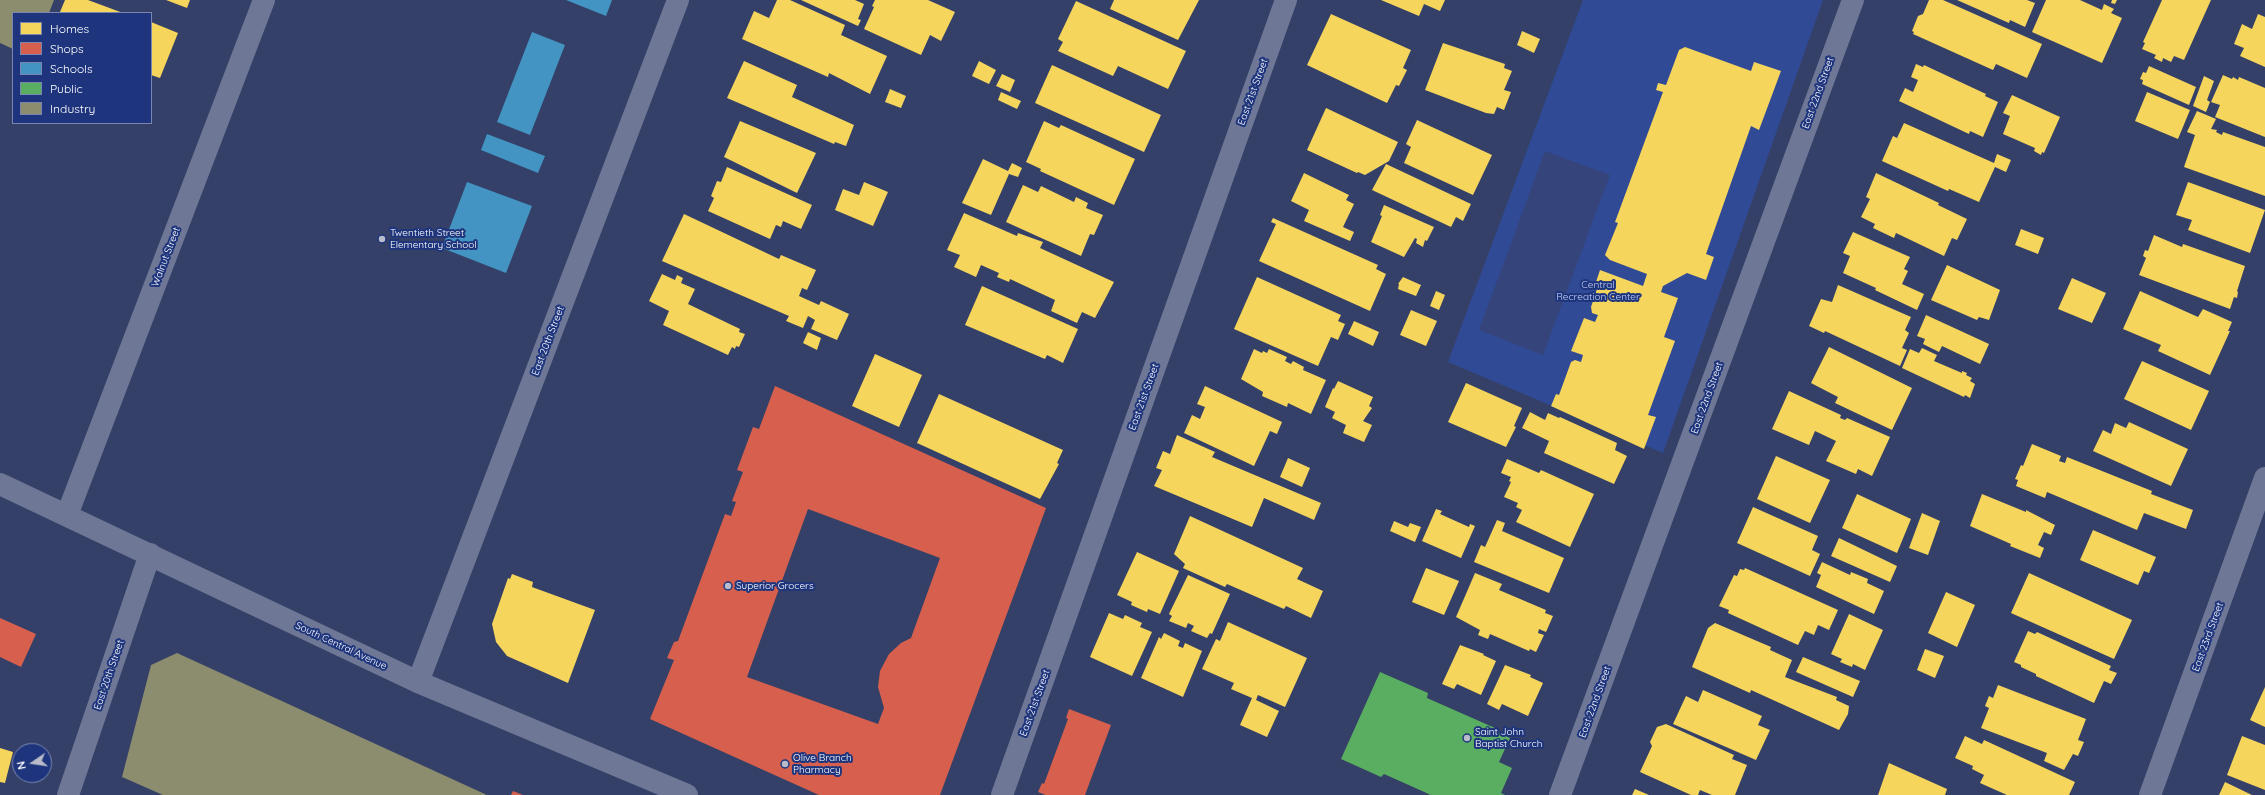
<!DOCTYPE html>
<style>
body{margin:0}
#map{position:relative;width:2265px;height:795px;overflow:hidden;background:#344067;font-family:Quicksand,sans-serif}
canvas{display:block}
.legend{position:absolute;left:12px;top:12px;width:140px;height:112px;box-sizing:border-box;background:#1e357d;border:1px solid #7886b1;margin:0;padding:5px 7px;list-style:none;font-size:12px;color:#fff}
.legend li{display:flex;align-items:center;gap:8px;height:20px}
.legend b{width:20px;border:1px solid #7886b1}
.north{position:absolute;left:12px;top:743px;width:40px;height:40px;box-sizing:border-box;background:#1e357d;border:1px solid #7886b1;border-radius:50%;rotate:257deg;font-size:11px;font-weight:700;line-height:16px;text-align:center;color:#fff}
.north::after{content:'';display:block;margin:auto;width:14px;height:18px;background:#b8bcca;clip-path:polygon(50% 0,100% 100%,50% 72%,0 100%)}
</style>
<div id="map">
<canvas width="2265" height="795"></canvas>
<ul class="legend">
<li><b style="height:11px;background:#f6d55c"></b>Homes</li>
<li><b style="height:11px;background:#d6604d"></b>Shops</li>
<li><b style="height:11px;background:#4393c3"></b>Schools</li>
<li><b style="height:11px;background:#5aae61"></b>Public</li>
<li><b style="height:11px;background:#8c8c6e"></b>Industry</li>
</ul>
<div class="north">N</div>
</div>
<script>
const g = document.querySelector('canvas').getContext('2d');
g.lineJoin = 'round';
function fillPath(path, color) {
  g.fillStyle = color;
  g.fill(path, 'evenodd');
}
function shape(rows) {
  const path = new Path2D();
  for (const r of rows) {
    path.moveTo(r[0], r[1]);
    for (let i = 2; i < r.length; i += 2) path.lineTo(r[i], r[i + 1]);
  }
  return path;
}
function trace(path, color, width, dash) {
  g.strokeStyle = color;
  g.lineWidth = width;
  g.lineCap = dash ? 'butt' : 'round';
  g.setLineDash(dash || []);
  g.stroke(path);
}
function write(font, color, halo, rows, align = 'center') {
  g.font = font + ' Quicksand,sans-serif';
  g.lineWidth = 4;
  g.setLineDash([]);
  g.textBaseline = 'middle';
  g.strokeStyle = halo;
  g.fillStyle = color;
  for (const [text, x, y, turn = 0] of rows) {
    g.save();
    g.translate(x, y);
    g.rotate((+turn || 0) * Math.PI / 180);
    g.textAlign = isNaN(turn) ? turn : align;
    if (halo) g.strokeText(text, 0, 0);
    g.fillText(text, 0, 0);
    g.restore();
  }
}
fillPath(shape([
 [1583,0,1823,0,1663,453,1448,362]
]), '#314a95');
fillPath(shape([
 [1545,151,1610,175,1543,355,1479,330]
]), '#35457b');
fillPath(shape([
 [65,0,88,0,123,13,62,13,60,12],
 [166,0,190,0,187,8],
 [777,0,790,0,845,25,841,35,887,56,870,94,829,73,828,77,742,39,754,11,769,18],
 [801,0,855,0,864,4,858,19,861,20,858,26],
 [875,0,928,0,955,12,941,41,930,35,921,55,864,29,874,7,872,6],
 [1114,0,1199,0,1178,40,1110,9],
 [1381,0,1445,0,1440,11,1424,4,1419,16],
 [1929,0,1943,0,2042,44,2027,78,1996,64,1993,70,1913,34,1914,32,1912,31,1918,16,1923,14],
 [1957,0,2027,0,2035,3,2025,27,2010,20,2009,23],
 [2046,0,2080,0,2102,10,2104,4,2114,9,2111,13,2122,18,2102,63,2032,32],
 [2112,0,2121,0,2117,0,2115,4,2111,3],
 [2162,0,2211,0,2184,60,2174,56,2171,62,2163,58,2162,62,2154,58,2156,55,2142,49,2145,43,2143,42],
 [1076,1,1186,51,1168,89,1118,66,1113,76,1058,51,1063,42,1058,39],
 [1331,14,1411,50,1403,68,1407,70,1399,86,1396,85,1387,103,1307,65],
 [2258,14,2265,17,2265,67,2240,56,2244,48,2234,44,2242,24,2252,29],
 [151,22,178,33,160,78,151,75],
 [1522,31,1540,39,1534,53,1517,45],
 [1443,43,1505,64,1504,68,1512,71,1504,90,1511,92,1504,110,1497,107,1494,114,1486,113,1425,90],
 [1685,47,1751,71,1754,62,1781,71,1759,130,1751,126,1706,254,1714,257,1706,280,1687,273,1663,286,1661,292,1678,298,1664,337,1675,341,1648,415,1656,417,1644,449,1551,406,1556,394,1559,395,1571,362,1575,360,1581,362,1583,355,1571,351,1584,318,1595,322,1598,315,1592,313,1591,307,1598,286,1595,285,1600,270,1643,286,1647,274,1610,260,1605,255,1618,223,1615,222,1663,92,1656,90,1658,83,1666,85,1679,50],
 [744,61,797,85,792,97,854,125,846,146,835,142,834,144,727,98],
 [979,61,996,70,989,84,972,76],
 [1916,64,1923,67,1924,65,1986,94,1985,96,1998,102,1983,137,1970,131,1969,134,1899,101,1905,88,1913,92,1918,80,1911,77],
 [1052,65,1161,115,1144,152,1035,103],
 [2149,66,2196,87,2189,105,2142,84,2143,80,2140,79,2143,72,2146,73],
 [1002,74,1015,80,1010,92,996,86],
 [2223,75,2232,79,2233,77,2238,80,2239,77,2265,88,2265,137,2215,117,2220,105,2211,102],
 [2204,76,2214,81,2207,100,2210,102,2206,112,2193,106],
 [890,89,906,96,901,108,885,102],
 [1001,92,1021,101,1017,109,998,100],
 [2147,92,2190,110,2178,139,2135,121],
 [2012,95,2060,117,2044,153,2042,152,2041,155,2034,151,2035,148,2003,134,2010,116,2003,113],
 [1326,108,1398,142,1389,161,1365,175,1358,172,1357,173,1307,150],
 [2197,111,2216,119,2211,129,2217,130,2216,132,2222,135,2223,132,2265,147,2265,196,2184,167,2195,135,2187,132],
 [1417,120,1492,155,1473,195,1404,163,1411,147,1406,144],
 [740,121,816,153,797,193,724,157],
 [1044,121,1059,128,1061,125,1135,159,1114,205,1040,171,1041,169,1026,162],
 [1904,123,1994,163,1997,154,2011,160,2006,172,1995,167,1979,202,1949,189,1948,191,1882,161,1893,136,1897,138],
 [983,159,1008,171,1012,163,1022,168,1018,177,1009,174,991,215,962,203],
 [1386,164,1471,204,1463,221,1456,217,1451,227,1372,190],
 [727,167,812,205,801,229,783,221,781,227,776,225,770,239,708,211,714,198,711,196,717,181,721,182],
 [1304,173,1349,195,1346,200,1354,204,1343,227,1354,232,1350,241,1304,221,1309,210,1291,201],
 [1876,173,1939,203,1938,205,1967,219,1957,240,1952,238,1944,256,1896,233,1894,238,1873,228,1875,224,1861,217,1870,199,1866,197],
 [864,182,888,192,873,226,835,210,843,189,859,195],
 [2188,182,2265,210,2250,253,2188,230,2192,220,2176,215],
 [1023,185,1038,192,1041,186,1074,202,1076,197,1088,203,1086,208,1103,215,1094,235,1090,234,1081,256,1006,222],
 [1384,205,1434,227,1427,241,1425,240,1423,247,1416,243,1417,239,1415,238,1404,257,1371,242,1382,216,1380,215],
 [964,213,1017,236,1018,233,1043,242,1040,248,1114,282,1095,318,1082,312,1077,323,1051,311,1055,300,1010,279,1009,282,997,277,999,273,981,265,976,277,954,267,960,255,947,250],
 [684,214,779,259,781,255,816,270,807,290,802,288,799,296,819,305,821,301,849,314,837,340,811,329,815,320,808,316,803,328,786,321,789,316,662,261],
 [1273,218,1378,265,1376,269,1386,274,1370,311,1259,261,1276,224,1271,222],
 [2021,229,2044,238,2038,254,2015,245],
 [1853,232,1910,257,1904,269,1908,271,1902,284,1924,294,1917,310,1875,290,1876,288,1843,273,1850,256,1843,253],
 [2154,235,2182,247,2183,244,2245,266,2237,291,2238,292,2237,298,2234,297,2230,309,2139,275,2146,258,2143,256,2145,250,2148,251],
 [1947,265,2000,290,1989,320,1979,317,1977,320,1931,300],
 [662,274,675,280,677,275,683,278,681,283,695,289,688,304,740,329,739,332,745,334,739,347,736,346,735,349,732,347,728,355,663,325,669,311,649,301],
 [1257,277,1341,315,1338,321,1345,324,1338,340,1331,337,1318,366,1234,329],
 [1403,277,1421,285,1416,296,1398,289,1399,284,1398,284],
 [2072,278,2106,293,2092,323,2058,309],
 [1838,285,1911,317,1905,330,1909,333,1902,348,1907,350,1900,366,1825,331,1824,333,1809,326,1821,299,1832,302],
 [982,286,1078,329,1063,363,1047,355,1045,359,965,325],
 [1436,291,1445,295,1439,310,1430,306],
 [2140,291,2198,317,2203,309,2232,322,2228,331,2230,331,2210,375,2158,351,2161,345,2123,329],
 [1411,310,1437,321,1426,346,1400,335],
 [1926,315,1989,344,1980,364,1942,346,1939,352,1923,344,1925,339,1917,336],
 [1354,321,1379,332,1373,346,1348,334],
 [808,332,821,338,817,350,803,343],
 [1829,347,1912,388,1892,430,1835,403,1838,397,1811,383],
 [1922,348,1937,355,1934,361,1962,373,1962,371,1967,373,1966,375,1972,378,1970,381,1975,384,1970,398,1965,395,1964,397,1902,368,1910,349,1919,353],
 [1254,349,1262,353,1263,351,1267,353,1269,349,1287,357,1285,361,1291,364,1293,361,1304,367,1303,370,1326,380,1311,414,1288,403,1287,407,1262,396,1263,392,1241,379],
 [875,354,922,375,899,427,852,406],
 [2142,361,2209,391,2191,430,2124,399],
 [1338,381,1373,397,1369,406,1372,408,1363,421,1372,425,1364,442,1343,433,1346,425,1332,418,1335,412,1325,407,1333,388,1334,389],
 [1466,383,1522,408,1514,426,1516,427,1506,447,1448,422],
 [1205,386,1282,422,1277,434,1270,431,1254,466,1184,433,1192,415,1200,419,1205,407,1197,404],
 [1789,391,1841,415,1840,418,1845,420,1847,418,1890,437,1872,476,1858,469,1856,474,1826,461,1836,441,1815,431,1809,445,1772,429],
 [939,394,1063,450,1057,463,1059,464,1040,499,917,443],
 [1530,412,1545,420,1548,413,1559,418,1560,417,1617,443,1615,450,1627,456,1614,484,1544,453,1549,441,1522,428],
 [2129,422,2188,449,2171,486,2093,451,2103,430,2111,434,2115,423,2126,428],
 [1177,435,1215,452,1212,457,1321,503,1314,520,1264,498,1252,527,1154,486,1162,470,1156,468,1163,451,1170,454],
 [2032,444,2061,456,2059,461,2065,463,2067,457,2152,491,2151,494,2193,510,2186,529,2144,513,2137,530,2047,492,2045,498,2016,486,2018,480,2015,479,2021,465,2023,466],
 [1776,456,1830,480,1810,523,1757,499],
 [1288,458,1310,468,1302,487,1280,477],
 [1507,459,1539,473,1541,470,1594,494,1570,547,1516,522,1522,510,1516,507,1518,503,1504,497,1511,482,1509,481,1511,477,1501,473],
 [1857,494,1911,519,1897,553,1842,528],
 [1982,494,2026,512,2026,510,2055,525,2051,535,2044,532,2038,545,2044,548,2040,558,2010,546,2011,544,1970,526],
 [1753,507,1818,536,1812,550,1820,554,1810,576,1737,543],
 [1436,509,1442,511,1440,514,1469,527,1470,524,1475,526,1461,558,1422,541],
 [1922,513,1940,521,1928,555,1909,548],
 [1190,516,1303,568,1297,579,1323,591,1311,618,1286,606,1284,609,1227,584,1225,587,1183,568,1185,564,1174,554],
 [1497,520,1505,523,1502,531,1564,558,1549,593,1474,562,1481,545,1485,547],
 [1394,521,1408,527,1410,523,1421,527,1415,542,1390,531],
 [2093,530,2156,557,2149,573,2144,571,2138,585,2080,560],
 [1839,538,1897,566,1890,582,1831,556],
 [1137,552,1179,571,1160,614,1148,609,1147,612,1131,605,1132,602,1117,595],
 [1822,562,1850,575,1851,572,1868,579,1867,583,1884,591,1874,614,1816,587,1821,575,1817,573],
 [1426,568,1459,581,1444,615,1412,602],
 [1745,568,1838,610,1829,630,1818,625,1814,635,1805,631,1798,645,1728,613,1729,610,1719,606,1734,575,1737,576,1740,569,1744,570],
 [1475,573,1502,584,1499,590,1546,610,1545,613,1553,616,1546,632,1539,629,1538,633,1544,635,1536,652,1530,649,1529,651,1490,634,1488,639,1478,635,1480,630,1456,617],
 [2029,573,2132,620,2114,659,2011,613],
 [512,574,533,582,532,587,595,610,568,683,507,656,496,642,492,624,508,578,510,579],
 [1188,575,1230,594,1212,634,1210,633,1207,638,1191,631,1194,626,1188,623,1186,628,1169,621,1172,616,1169,614],
 [1946,592,1975,605,1957,647,1928,633],
 [1109,613,1123,619,1125,615,1142,623,1140,627,1152,632,1132,676,1090,657],
 [1849,614,1883,630,1865,670,1853,664,1852,667,1840,662,1842,659,1831,654],
 [1228,622,1307,658,1285,707,1258,695,1256,700,1279,711,1267,737,1240,725,1252,698,1231,689,1234,683,1202,669,1216,639,1220,641],
 [1715,623,1771,647,1770,650,1792,660,1785,677,1837,697,1836,700,1849,706,1848,714,1839,730,1751,690,1750,693,1692,667,1708,628],
 [2028,631,2035,634,2037,632,2111,666,2109,670,2117,673,2111,684,2104,681,2094,703,2036,676,2036,674,2021,667,2021,665,2014,662],
 [1164,633,1180,641,1178,646,1183,648,1185,643,1202,651,1183,697,1141,678,1159,637,1161,639],
 [1460,645,1484,654,1483,655,1496,661,1481,695,1457,684,1454,689,1442,684],
 [1925,649,1944,656,1935,678,1917,670],
 [1803,657,1860,681,1853,697,1796,672],
 [1505,665,1531,675,1530,677,1543,683,1528,716,1502,704,1499,710,1487,704],
 [1998,685,2086,719,2078,740,2084,742,2078,756,2073,754,2064,770,2044,761,2047,753,1981,728,1989,708,1985,706,1989,696,1993,698],
 [2265,687,2265,727,2250,720],
 [1703,690,1762,716,1758,725,1770,730,1756,760,1673,724,1686,696,1698,702],
 [1666,724,1734,755,1732,759,1747,765,1735,795,1712,795,1700,790,1698,795,1691,795,1640,772,1652,746,1650,742,1657,727],
 [1965,736,1982,744,1984,740,2075,782,2069,795,2007,795,1980,783,1984,775,1972,769,1973,766,1955,758],
 [2242,736,2265,745,2265,790,2227,775],
 [0,748,13,752,5,783,0,782],
 [1889,763,1947,789,1945,795,1878,795],
 [2225,782,2252,795,2219,795],
 [1635,789,1649,795,1632,795]
]), '#f6d55c');
fillPath(shape([
 [775,386,1046,508,940,795,819,795,650,719,674,660,667,658,674,642,678,641,725,514,731,516,736,502,732,501,743,472,737,470,753,427,759,429],
 [808,509,940,558,911,638,901,643,889,654,880,671,878,687,884,708,878,724,747,677],
 [0,618,36,634,21,667,0,657],
 [1069,709,1111,725,1085,795,1046,795,1038,792,1042,783,1044,784,1068,719,1066,718],
 [513,791,523,795,511,795]
]), '#d6604d');
fillPath(shape([
 [566,0,612,0,606,16],
 [532,32,565,45,530,135,497,122],
 [487,134,545,156,538,173,481,150],
 [467,182,532,206,506,273,442,248]
]), '#4393c3');
fillPath(shape([
 [1380,672,1428,693,1427,698,1495,728,1494,731,1510,738,1499,762,1512,768,1501,793,1505,795,1431,795,1384,774,1381,777,1341,759]
]), '#5aae61');
fillPath(shape([
 [0,0,54,0,49,13,13,13,13,49,0,43],
 [177,653,487,795,163,795,122,777,151,665]
]), '#8c8c6e');
trace(shape([
 [67,515,264,0],
 [418,682,678,0],
 [68,795,150,554],
 [1002,795,1286,0],
 [1560,795,1853,0],
 [2150,795,2265,478]
]), '#6f7796', 22);
trace(shape([
 [0,484,418,682,687,795]
]), '#6e7795', 22);
for (const [x, y, r, color] of [
 [382,239,4,"#b8bcca"],
 [728,586,4,"#b8bcca"],
 [1467,738,4,"#b8bcca"],
 [785,764,4,"#b8bcca"]
]) {
  const dot = new Path2D();
  dot.arc(x, y, r, 0, 2 * Math.PI);
  g.fillStyle = color;
  g.fill(dot);
  trace(dot, '#1e357d', 1.5);
}
write('10px', '#fff', '#1e357d', [
 ["East 21st Street",1253,92,-70],
 ["East 22nd Street",1818,93,-70],
 ["Walnut Street",166,257,-69],
 ["East 20th Street",548,341,-69],
 ["East 21st Street",1144,397,-70],
 ["East 22nd Street",1707,398,-70],
 ["East 23rd Street",2208,637,-70],
 ["South Central Avenue",341,646,25],
 ["East 20th Street",109,675,-71],
 ["East 22nd Street",1595,702,-70],
 ["East 21st Street",1035,703,-70]
]);
write('10px', '#fff', '#1e357d', [
 ["Twentieth Street",390,233],
 ["Elementary School",390,245],
 ["Superior Grocers",736,586],
 ["Saint John",1475,732],
 ["Baptist Church",1475,744],
 ["Olive Branch",793,758],
 ["Pharmacy",793,770]
], 'left');
write('10px', '#c4d1f6', '#1e357d', [
 ["Central",1598,285],
 ["Recreation Center",1598,297]
]);
</script>
